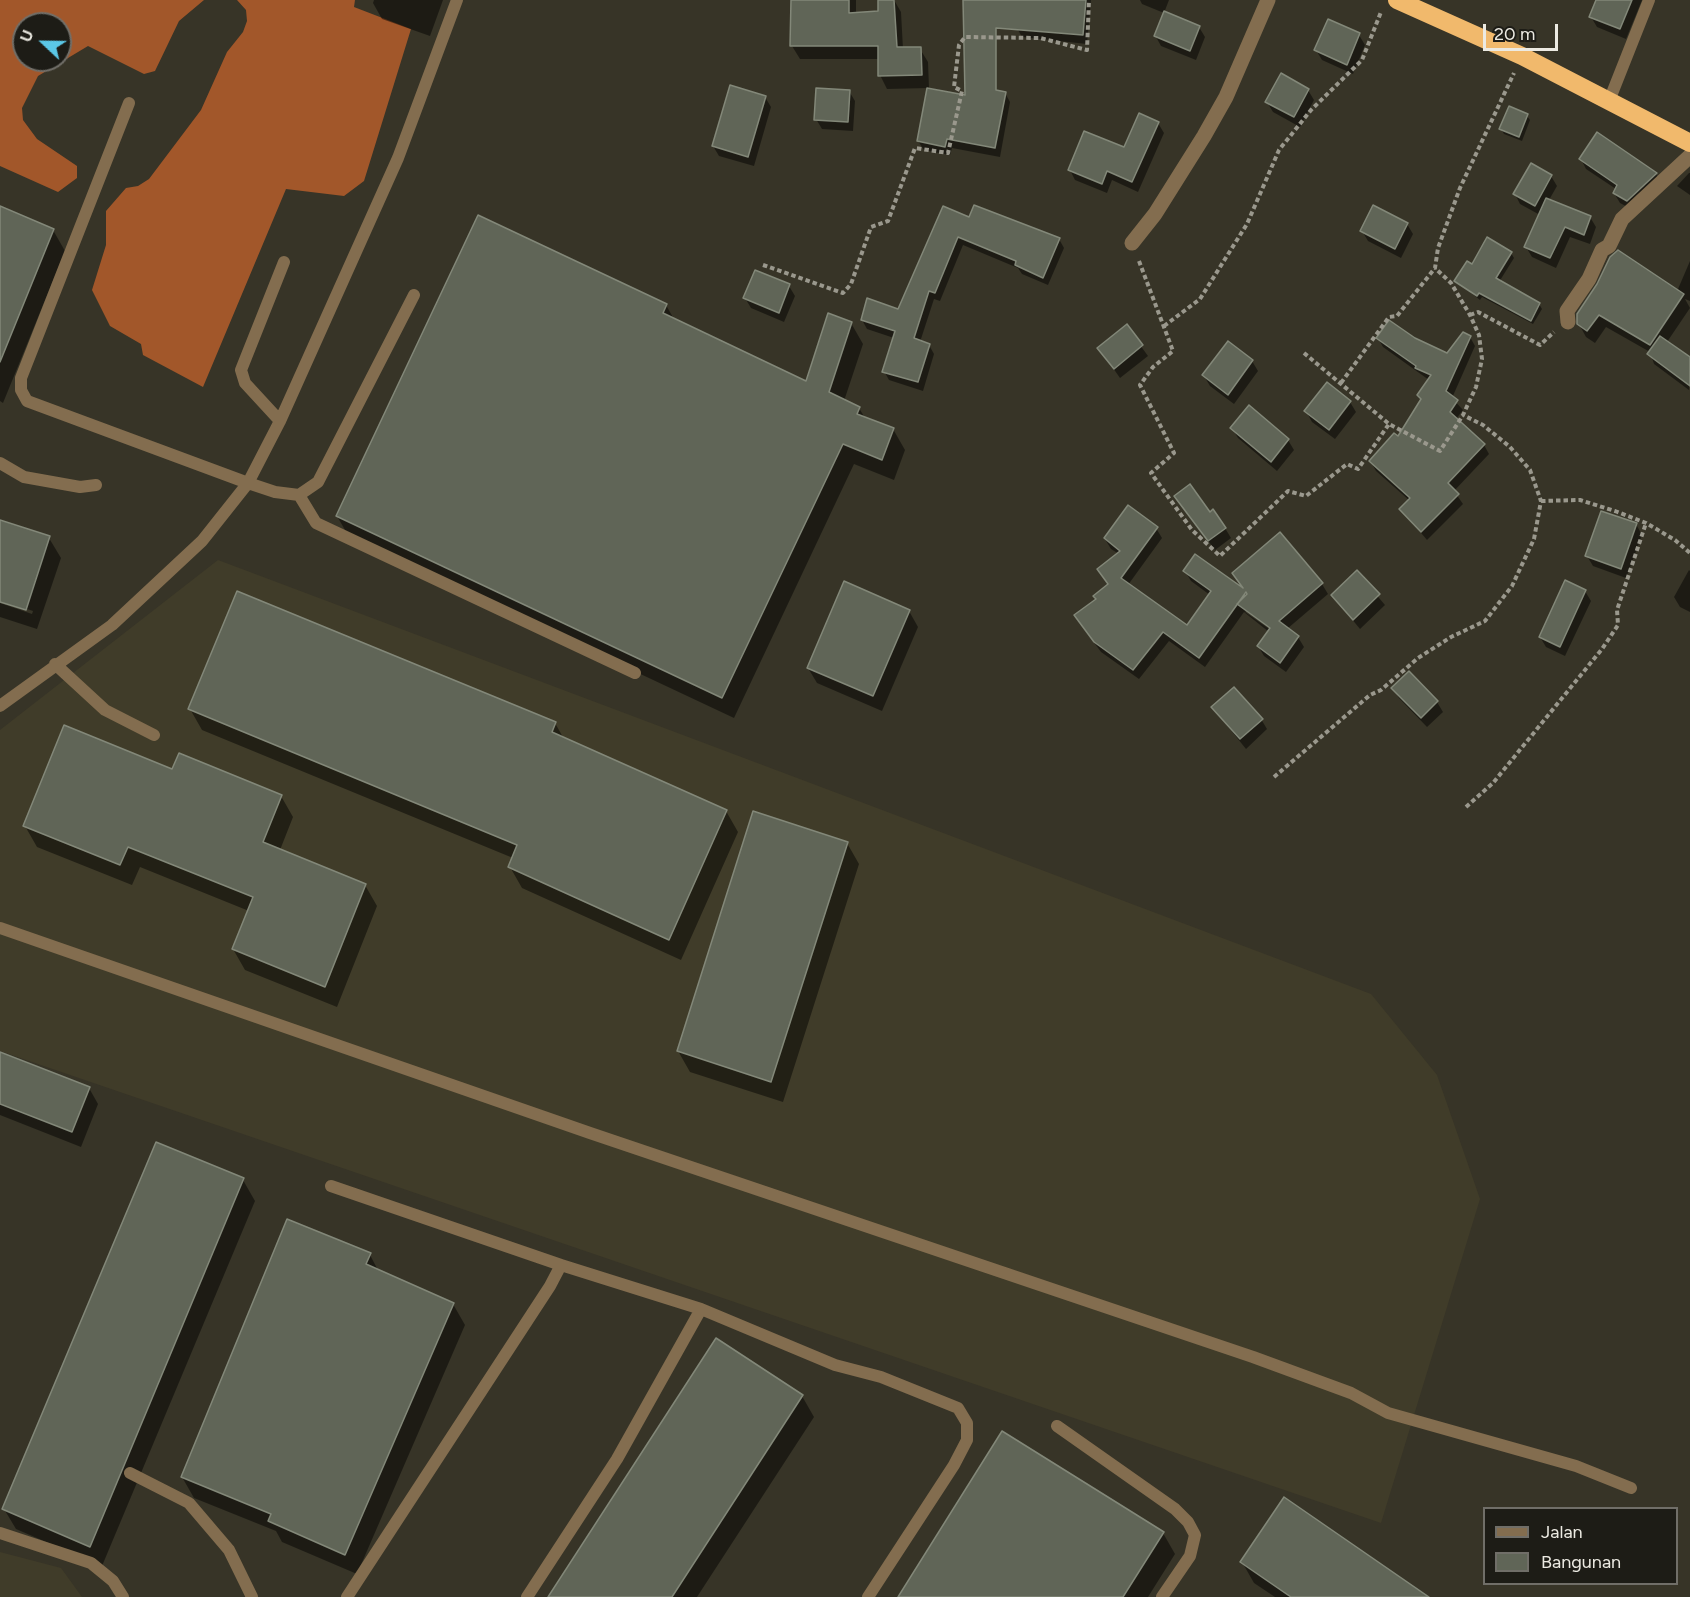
<!DOCTYPE html>
<style>
body{margin:0}
#map{position:relative;width:1690px;height:1597px;overflow:hidden;background:#373427;font-family:Figtree,sans-serif}
canvas{display:block}
.legend{position:absolute;left:1483px;top:1507px;width:195px;height:78px;box-sizing:border-box;background:#1d1c16;border:2px solid #706e68;margin:0;padding:8px 10px;list-style:none;font-size:18px;color:#eceae2}
.legend li{display:flex;align-items:center;gap:12px;height:30px}
.legend b{width:30px;border:2px solid #706e68}
.north{position:absolute;left:12px;top:12px;width:60px;height:60px;box-sizing:border-box;background:#1d1c16;border:2px solid #706e68;border-radius:50%;rotate:292deg;font-size:16px;font-weight:700;line-height:24px;text-align:center;color:#eceae2}
.north::after{content:'';display:block;margin:auto;width:21px;height:27px;background:#5bc8e7;clip-path:polygon(50% 0,100% 100%,50% 72%,0 100%)}
.scale{position:absolute;left:1483px;top:24px;width:75px;height:27px;box-sizing:border-box;border:3px solid #eceae2;border-top:0;padding-left:8px;font-size:18px;line-height:21px;white-space:nowrap;color:#eceae2;-webkit-text-stroke:4px #1d1c16;paint-order:stroke}
</style>
<div id="map">
<canvas width="1690" height="1597"></canvas>
<ul class="legend">
<li><b style="height:8px;background:#836d4f"></b>Jalan</li>
<li><b style="height:16px;background:#606557"></b>Bangunan</li>
</ul>
<div class="north">U</div>
<div class="scale">20 m</div>
</div>
<script>
const g = document.querySelector('canvas').getContext('2d');
g.lineJoin = 'round';
function fillPath(path, color) {
  g.fillStyle = color;
  g.fill(path, 'evenodd');
}
function shape(rows) {
  const path = new Path2D();
  for (const r of rows) {
    path.moveTo(r[0], r[1]);
    for (let i = 2; i < r.length; i += 2) path.lineTo(r[i], r[i + 1]);
  }
  return path;
}
function trace(path, color, width, dash) {
  g.strokeStyle = color;
  g.lineWidth = width;
  g.lineCap = dash ? 'butt' : 'round';
  g.setLineDash(dash || []);
  g.stroke(path);
}
fillPath(shape([
 [218,560,1371,994,1437,1075,1480,1199,1381,1523,0,1051,0,730],
 [0,1552,61,1568,82,1597,0,1597]
]), '#403c29');
fillPath(shape([
 [0,0,204,0,179,21,155,71,144,74,88,46,38,76,22,108,23,120,37,139,77,166,77,178,58,192,0,166],
 [24,24,60,24,60,60,24,60],
 [237,0,355,0,354,7,411,29,364,181,344,196,286,189,203,387,143,355,141,344,110,326,92,290,106,245,106,211,126,188,138,186,149,179,201,110,227,52,243,32,247,21,246,10]
]), '#a2572a');
fillPath(shape([
 [374,0,443,0,430,36,382,19,373,3],
 [792,0,856,0,856,14,879,12,879,0,894,0,901,12,903,49,920,49,928,62,929,88,887,89,880,75,879,59,800,59,792,46],
 [963,0,989,0,996,91,1005,93,1010,102,1000,157,952,148,950,155,924,150,918,141,966,97],
 [1019,0,1091,0,1087,44,1022,37,1017,28],
 [1140,0,1169,0,1164,13,1199,27,1205,37,1196,60,1161,46,1155,35,1164,13,1142,4],
 [1598,0,1642,0,1626,39,1597,27,1591,17],
 [1328,21,1359,35,1365,45,1353,74,1322,60,1316,50],
 [1308,90,1314,100,1300,127,1273,112,1267,102],
 [849,91,855,101,853,131,822,129,816,119],
 [765,97,771,107,754,166,719,156,713,146],
 [1527,116,1530,120,1522,141,1504,134,1501,129],
 [1158,123,1164,133,1138,192,1112,180,1107,193,1075,180,1070,170,1124,149],
 [1598,134,1656,174,1662,184,1633,210,1620,203,1614,193,1616,189,1586,169,1581,159],
 [1689,173,1690,173,1690,195,1677,186],
 [1551,176,1557,186,1549,200,1590,217,1596,227,1590,244,1570,237,1556,268,1532,257,1526,247,1540,215,1520,204,1515,194],
 [0,207,53,230,65,251,3,403,0,401],
 [970,219,1059,239,1064,248,1048,285,1022,274,1018,268,963,245,940,301,934,299,920,342,929,345,934,354,923,391,889,380,884,371,894,338,867,329,862,320,899,310],
 [1407,224,1413,234,1401,258,1368,241,1362,231],
 [1511,253,1514,258,1499,282,1539,304,1542,309,1533,324,1482,297,1480,300,1456,281,1472,266],
 [1690,261,1690,301,1685,299,1690,308,1667,342,1690,359,1689,390,1654,364,1650,352,1606,327,1595,343,1586,337,1579,324,1579,314,1681,295,1678,289],
 [789,286,795,296,784,322,751,308,745,298],
 [666,305,675,321,806,383,851,323,863,344,844,401,859,408,865,418,893,429,905,450,894,480,854,464,734,718,349,537,337,516],
 [1127,327,1148,356,1120,378,1099,348],
 [1470,337,1475,346,1452,398,1463,410,1456,419,1484,445,1489,454,1454,491,1463,504,1427,540,1401,509,1410,501,1376,471,1371,462,1398,439,1422,401,1418,396,1429,380,1383,347,1378,338,1414,340,1448,355],
 [1252,361,1258,371,1234,404,1210,386,1204,376],
 [1350,402,1356,412,1335,439,1312,422,1306,411],
 [1249,407,1288,440,1294,450,1277,471,1238,438,1232,428],
 [1176,497,1225,528,1231,538,1215,550],
 [0,522,49,538,61,558,37,629,0,617,0,603,32,614,33,611,0,600],
 [1636,524,1642,535,1626,578,1593,566,1587,556],
 [1156,528,1162,538,1128,585,1188,627,1210,595,1191,581,1185,571,1244,590,1234,574,1322,584,1328,594,1287,629,1298,637,1304,647,1286,672,1264,656,1258,646,1269,632,1244,612,1205,667,1169,641,1139,679,1101,652,1082,626,1109,585,1119,554,1111,549,1105,539],
 [1247,610,1277,631,1275,633,1245,612],
 [1689,570,1690,571,1690,612,1680,607,1674,597],
 [1357,572,1385,605,1360,629,1332,595],
 [1585,591,1591,601,1565,656,1546,647,1540,637],
 [909,611,918,627,882,711,817,683,808,668],
 [1409,673,1437,702,1443,712,1427,727,1399,698,1393,688],
 [1213,708,1261,719,1267,729,1246,749],
 [190,709,555,723,564,739,726,811,738,832,681,960,522,888,510,867,513,858,202,730],
 [173,771,281,796,293,817,280,850,365,885,377,906,337,1007,245,970,233,949,249,911,140,867,132,885,37,847,25,826],
 [847,843,859,864,783,1102,690,1072,678,1051],
 [0,1053,89,1088,98,1104,81,1147,0,1115],
 [243,1180,255,1201,102,1566,16,1529,4,1509],
 [370,1255,379,1272,453,1304,465,1325,357,1574,282,1542,276,1531,194,1498,182,1477],
 [802,1396,814,1417,697,1597,549,1597],
 [1163,1533,1175,1554,1148,1597,899,1597],
 [1242,1562,1426,1597,1275,1597,1254,1583]
]), '#0007');
const building = shape([
 [791,0,849,0,849,13,878,11,878,0,894,0,897,47,921,47,922,75,878,76,878,46,790,46,791,0],
 [963,0,1086,0,1083,35,996,28,996,90,1006,92,995,148,947,139,945,147,917,141,927,88,965,95,963,0],
 [1596,0,1632,0,1620,29,1589,17,1596,0],
 [1164,11,1200,26,1190,51,1154,36,1164,11],
 [1328,19,1360,33,1347,65,1314,50,1328,19],
 [1281,73,1309,89,1294,117,1265,102,1281,73],
 [730,85,766,96,748,157,712,146,730,85],
 [816,88,850,90,848,122,814,120,816,88],
 [1509,106,1528,114,1519,137,1499,129,1509,106],
 [1139,113,1159,122,1132,182,1107,171,1102,184,1068,170,1084,131,1124,147,1139,113],
 [1597,132,1657,173,1627,201,1613,193,1617,185,1579,159,1597,132],
 [1531,163,1552,175,1535,206,1513,194,1531,163],
 [1546,198,1591,216,1584,235,1565,227,1550,258,1524,247,1546,198],
 [974,205,1060,238,1043,278,1015,265,1016,261,958,237,935,293,929,291,914,338,930,344,918,382,882,372,895,331,861,320,867,298,898,309,943,206,969,217,974,205],
 [1373,205,1408,223,1395,249,1360,231,1373,205],
 [0,206,54,229,0,362,0,206],
 [478,215,667,304,663,313,806,381,828,313,852,322,829,392,860,407,857,414,894,428,882,460,843,444,722,698,336,516,478,215],
 [1487,237,1512,252,1496,278,1540,303,1531,321,1479,293,1477,296,1454,281,1467,261,1472,264,1487,237],
 [1618,250,1684,294,1650,345,1599,315,1587,331,1577,324,1577,314,1597,284,1610,257,1618,250],
 [755,270,790,284,779,313,743,298,755,270],
 [1389,320,1415,338,1447,353,1463,332,1471,336,1446,391,1458,400,1450,412,1485,444,1448,483,1459,494,1421,532,1399,509,1410,498,1369,461,1394,433,1398,436,1421,399,1417,395,1431,375,1415,368,1416,366,1376,338,1389,320],
 [1127,324,1143,345,1114,369,1097,348,1127,324],
 [1660,336,1690,357,1690,386,1647,354,1660,336],
 [1228,341,1253,360,1228,395,1202,375,1228,341],
 [1327,382,1351,401,1329,430,1304,411,1327,382],
 [1249,405,1289,439,1271,462,1230,428,1249,405],
 [1190,484,1210,512,1213,509,1226,528,1208,541,1174,496,1190,484],
 [1128,505,1158,527,1121,578,1187,625,1211,591,1183,571,1195,554,1243,588,1232,573,1280,532,1323,583,1279,621,1299,636,1280,663,1257,646,1270,628,1237,604,1247,594,1246,592,1199,658,1163,632,1133,670,1094,642,1074,615,1096,599,1093,596,1108,584,1097,569,1120,551,1104,538,1128,505],
 [1601,511,1637,523,1621,569,1585,556,1601,511],
 [0,520,50,536,26,610,0,602,0,520],
 [1357,570,1380,594,1353,620,1331,595,1357,570],
 [1565,580,1586,590,1560,647,1539,637,1565,580],
 [844,581,910,610,873,696,807,668,844,581],
 [237,591,556,722,552,732,727,810,669,940,508,867,517,845,188,709,237,591],
 [1409,671,1438,701,1421,718,1391,688,1409,671],
 [1234,687,1263,719,1240,739,1211,707,1234,687],
 [64,725,172,769,179,753,282,795,263,842,366,884,325,987,232,949,253,897,128,847,120,865,23,826,64,725],
 [753,811,848,842,771,1082,677,1051,753,811],
 [0,1052,90,1087,72,1132,0,1104,0,1052],
 [156,1142,244,1178,90,1547,2,1509,156,1142],
 [287,1219,371,1253,366,1264,454,1303,345,1555,268,1521,271,1514,181,1477,287,1219],
 [716,1338,803,1395,672,1597,548,1597,716,1338],
 [1002,1431,1164,1532,1123,1597,898,1597,1002,1431],
 [1284,1497,1429,1597,1291,1597,1240,1562,1284,1497]
]);
fillPath(building, '#606557');
trace(building, '#838879', 1.5);
trace(shape([
 [1139,261,1173,351,1153,367,1140,385,1174,453,1151,473,1192,530,1220,556,1288,491,1306,496,1347,464,1358,469,1389,424],
 [763,265,843,293,851,284,871,227,888,221,915,148,948,153,962,91,954,87,959,45,965,37,1040,38,1087,50,1089,0],
 [1470,315,1478,312,1540,345,1554,332],
 [1164,326,1200,299,1247,224,1279,150,1311,110,1362,60,1381,12],
 [1304,353,1389,424,1440,451,1463,415,1476,387,1482,359,1479,335,1470,315,1451,283,1435,268],
 [1341,383,1389,317,1397,316,1435,268,1438,248,1460,188,1514,73],
 [1541,501,1580,500,1615,511,1646,523,1675,540,1690,553],
 [1274,777,1370,695,1381,690,1418,658,1451,637,1485,621,1512,586,1534,539,1541,501,1530,470,1510,447,1483,425,1463,415],
 [1466,807,1493,783,1602,649,1618,625,1617,610,1646,523]
]), '#9a988d', 4, [4.5, 3]);
trace(shape([
 [1609,101,1649,0],
 [129,103,21,378,21,390,27,401,248,483,275,492,299,495,318,482,414,295],
 [280,421,245,383,241,370,284,262],
 [0,463,24,477,80,487,96,485],
 [299,495,316,523,635,673],
 [55,664,105,710,154,735],
 [0,706,112,625,202,541,248,483,280,421,398,158,457,0],
 [0,928,590,1133,1253,1357,1351,1393,1388,1413,1576,1466,1631,1488],
 [331,1186,561,1265],
 [1057,1426,1175,1509,1188,1522,1195,1535,1190,1556,1162,1597],
 [130,1473,189,1503,229,1550,252,1597],
 [0,1533,91,1563,113,1581,123,1597],
 [347,1597,550,1286,561,1265,701,1309,835,1365,881,1377,958,1408,967,1423,967,1440,954,1465,868,1597],
 [527,1597,617,1459,701,1309]
]), '#836d4f', 12);
trace(shape([
 [1132,243,1155,214,1204,136,1226,97,1268,0],
 [1568,322,1567,311,1589,279,1602,250,1609,246,1622,219,1690,156]
]), '#836d4f', 15);
trace(shape([
 [1397,0,1522,56,1690,143]
]), '#f1b96c', 18);
</script>
